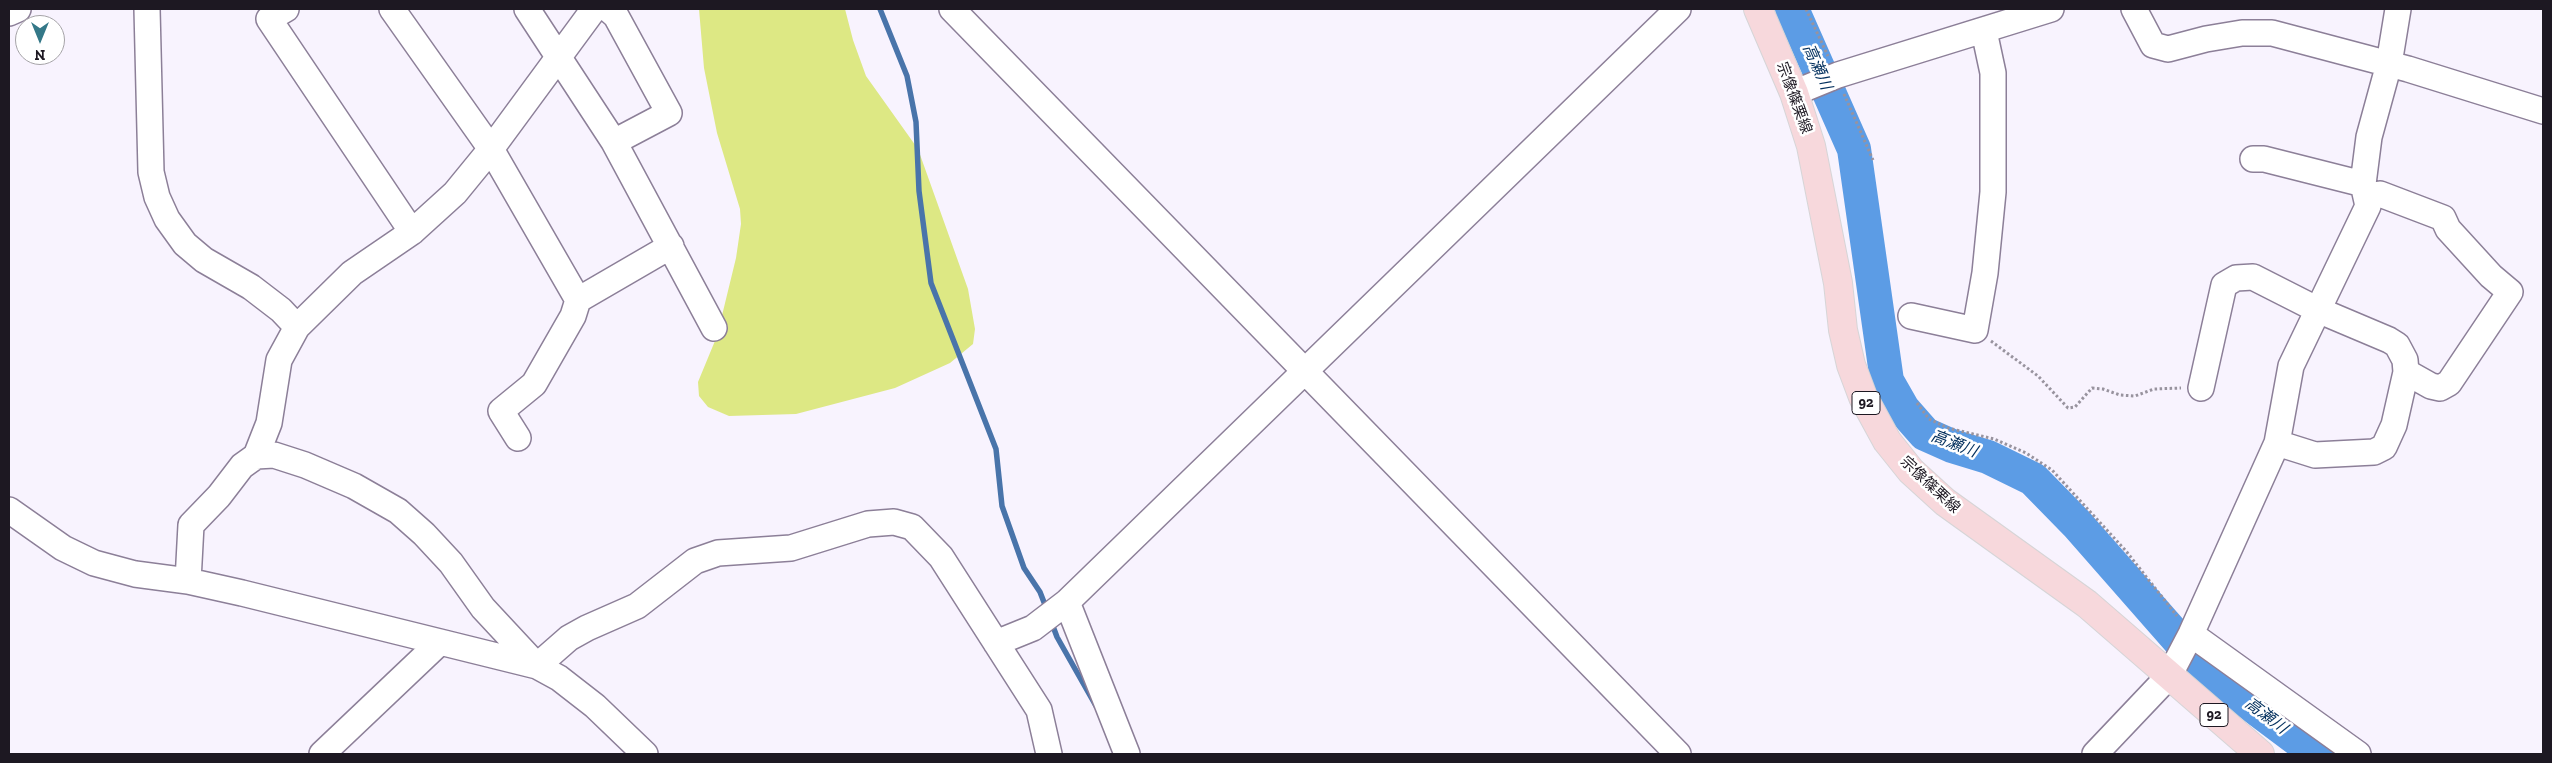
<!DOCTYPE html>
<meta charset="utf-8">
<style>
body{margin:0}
#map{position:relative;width:2552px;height:763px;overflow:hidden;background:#f8f3fe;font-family:"Zilla Slab",serif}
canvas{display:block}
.frame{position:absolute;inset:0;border:10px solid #1d1822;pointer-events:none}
.north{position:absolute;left:15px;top:15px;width:50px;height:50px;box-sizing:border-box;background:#fff;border:1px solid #a5a3a7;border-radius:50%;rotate:180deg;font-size:14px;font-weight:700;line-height:20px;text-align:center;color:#1d1822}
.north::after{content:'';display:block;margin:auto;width:18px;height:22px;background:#347888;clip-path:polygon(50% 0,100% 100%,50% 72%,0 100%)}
</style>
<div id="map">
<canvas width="2552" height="763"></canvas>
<div class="frame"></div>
<div class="north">N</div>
</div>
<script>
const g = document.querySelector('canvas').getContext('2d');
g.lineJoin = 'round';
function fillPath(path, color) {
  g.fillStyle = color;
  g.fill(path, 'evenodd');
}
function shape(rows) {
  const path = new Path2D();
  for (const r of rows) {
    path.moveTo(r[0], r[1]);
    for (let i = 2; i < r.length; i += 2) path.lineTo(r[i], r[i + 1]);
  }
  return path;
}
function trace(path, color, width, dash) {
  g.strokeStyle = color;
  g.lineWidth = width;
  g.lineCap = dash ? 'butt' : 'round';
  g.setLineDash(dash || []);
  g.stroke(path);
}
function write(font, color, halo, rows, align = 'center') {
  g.font = font + ' "Zilla Slab","Noto Sans JP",serif';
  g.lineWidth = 5;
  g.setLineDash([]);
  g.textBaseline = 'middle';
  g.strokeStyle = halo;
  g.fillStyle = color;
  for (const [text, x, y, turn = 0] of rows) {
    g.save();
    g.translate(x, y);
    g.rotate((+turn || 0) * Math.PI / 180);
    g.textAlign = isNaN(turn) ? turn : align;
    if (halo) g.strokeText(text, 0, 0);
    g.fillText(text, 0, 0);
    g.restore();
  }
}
fillPath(shape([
 [699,9,845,9,853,40,866,76,918,149,968,289,975,329,973,344,950,363,895,388,796,414,729,416,708,407,699,396,698,382,717,336,736,258,741,224,740,209,717,133,704,68]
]), '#dde884');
trace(shape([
 [880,9,907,76,916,122,919,191,931,283,996,449,1002,506,1024,568,1040,592,1047,610],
 [1051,621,1057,637,1096,706]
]), '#4974aa', 5.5);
trace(shape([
 [1792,9,1854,149,1887,381,1903,409,1925,434,1952,446,1988,457,2033,479,2077,524,2206,671,2317,754]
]), '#5c9ce5', 34);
const minor = shape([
 [147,9,151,172,157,197,167,219,185,244,204,260,251,287,281,310,297,327],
 [286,9,269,19,412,232],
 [392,9,491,149,578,300],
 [527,9,614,142,714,328],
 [608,9,616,16,669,113,614,142],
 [952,9,1678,754],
 [2134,9,2153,45,2168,49,2206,39,2242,33,2272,33,2408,69,2543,111],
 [9,13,18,9],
 [1794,93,1838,75,2051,9],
 [2253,159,2264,159,2363,184],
 [2366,196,2380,194,2443,218,2448,229,2491,276,2510,292,2449,383,2440,388,2431,386,2406,372],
 [1911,316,1975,330,1985,273,1993,192,1993,73,1984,31],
 [2201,388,2224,285,2236,278,2253,277,2318,310,2389,340,2397,345,2405,360,2406,372,2394,425,2384,447,2374,452,2315,455,2277,443],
 [518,438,501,411,534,384,573,316,578,300,671,246],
 [256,456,274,455,305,465,354,486,398,511,424,534,451,563,483,608,537,666,569,638,587,628,637,606,695,561,718,553,791,548,868,524,894,522,912,527,941,557,1039,710,1049,754],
 [9,510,63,548,94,563,135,574,188,581,242,593,537,666,559,678,595,706,645,754],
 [188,581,191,525,219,496,242,466,256,456,269,423,279,360,297,327,352,273,412,232,455,193,491,149,594,9],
 [1067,602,1127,754],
 [2191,634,2358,754],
 [996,643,1033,628,1067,602,1678,9],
 [322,754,439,643],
 [2095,754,2169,676,2191,634,2277,443,2291,366,2368,206,2363,184,2369,137,2389,64,2398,9]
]);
const major = shape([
 [1758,9,1794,93,1811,146,1838,283,1843,330,1851,365,1863,397,1887,441,1911,471,1945,502,2087,604,2260,754]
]);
trace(minor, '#8c7f98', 28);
trace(major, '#d6d5d7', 30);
trace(shape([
 [1806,9,1828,56],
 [1844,94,1873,160],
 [1991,341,2038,376,2068,408,2075,407,2092,388,2103,389,2120,395,2135,396,2154,389,2181,388],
 [1917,403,1929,419,1948,428,1994,439,2026,453,2052,470,2126,551,2177,616]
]), '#98939e', 3, [2.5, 2.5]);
trace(minor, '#fff', 25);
trace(major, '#f7d8dc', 28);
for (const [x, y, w] of [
 [1866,403,28],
 [2214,715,28]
]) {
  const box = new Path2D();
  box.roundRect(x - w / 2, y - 11.5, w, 23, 4);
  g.fillStyle = '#fff';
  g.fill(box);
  trace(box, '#1d1822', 1);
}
write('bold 14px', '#1d1822', null, [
 ["92",1866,403],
 ["92",2214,715]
]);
write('15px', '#1d1822', '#fff', [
 ["宗像篠栗線",1794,98,70],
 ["宗像篠栗線",1930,485,43]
]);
write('italic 16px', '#002e5c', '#fff', [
 ["高瀬川",1817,67,66],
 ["高瀬川",1954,444,21],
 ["高瀬川",2266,716,37]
]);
</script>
